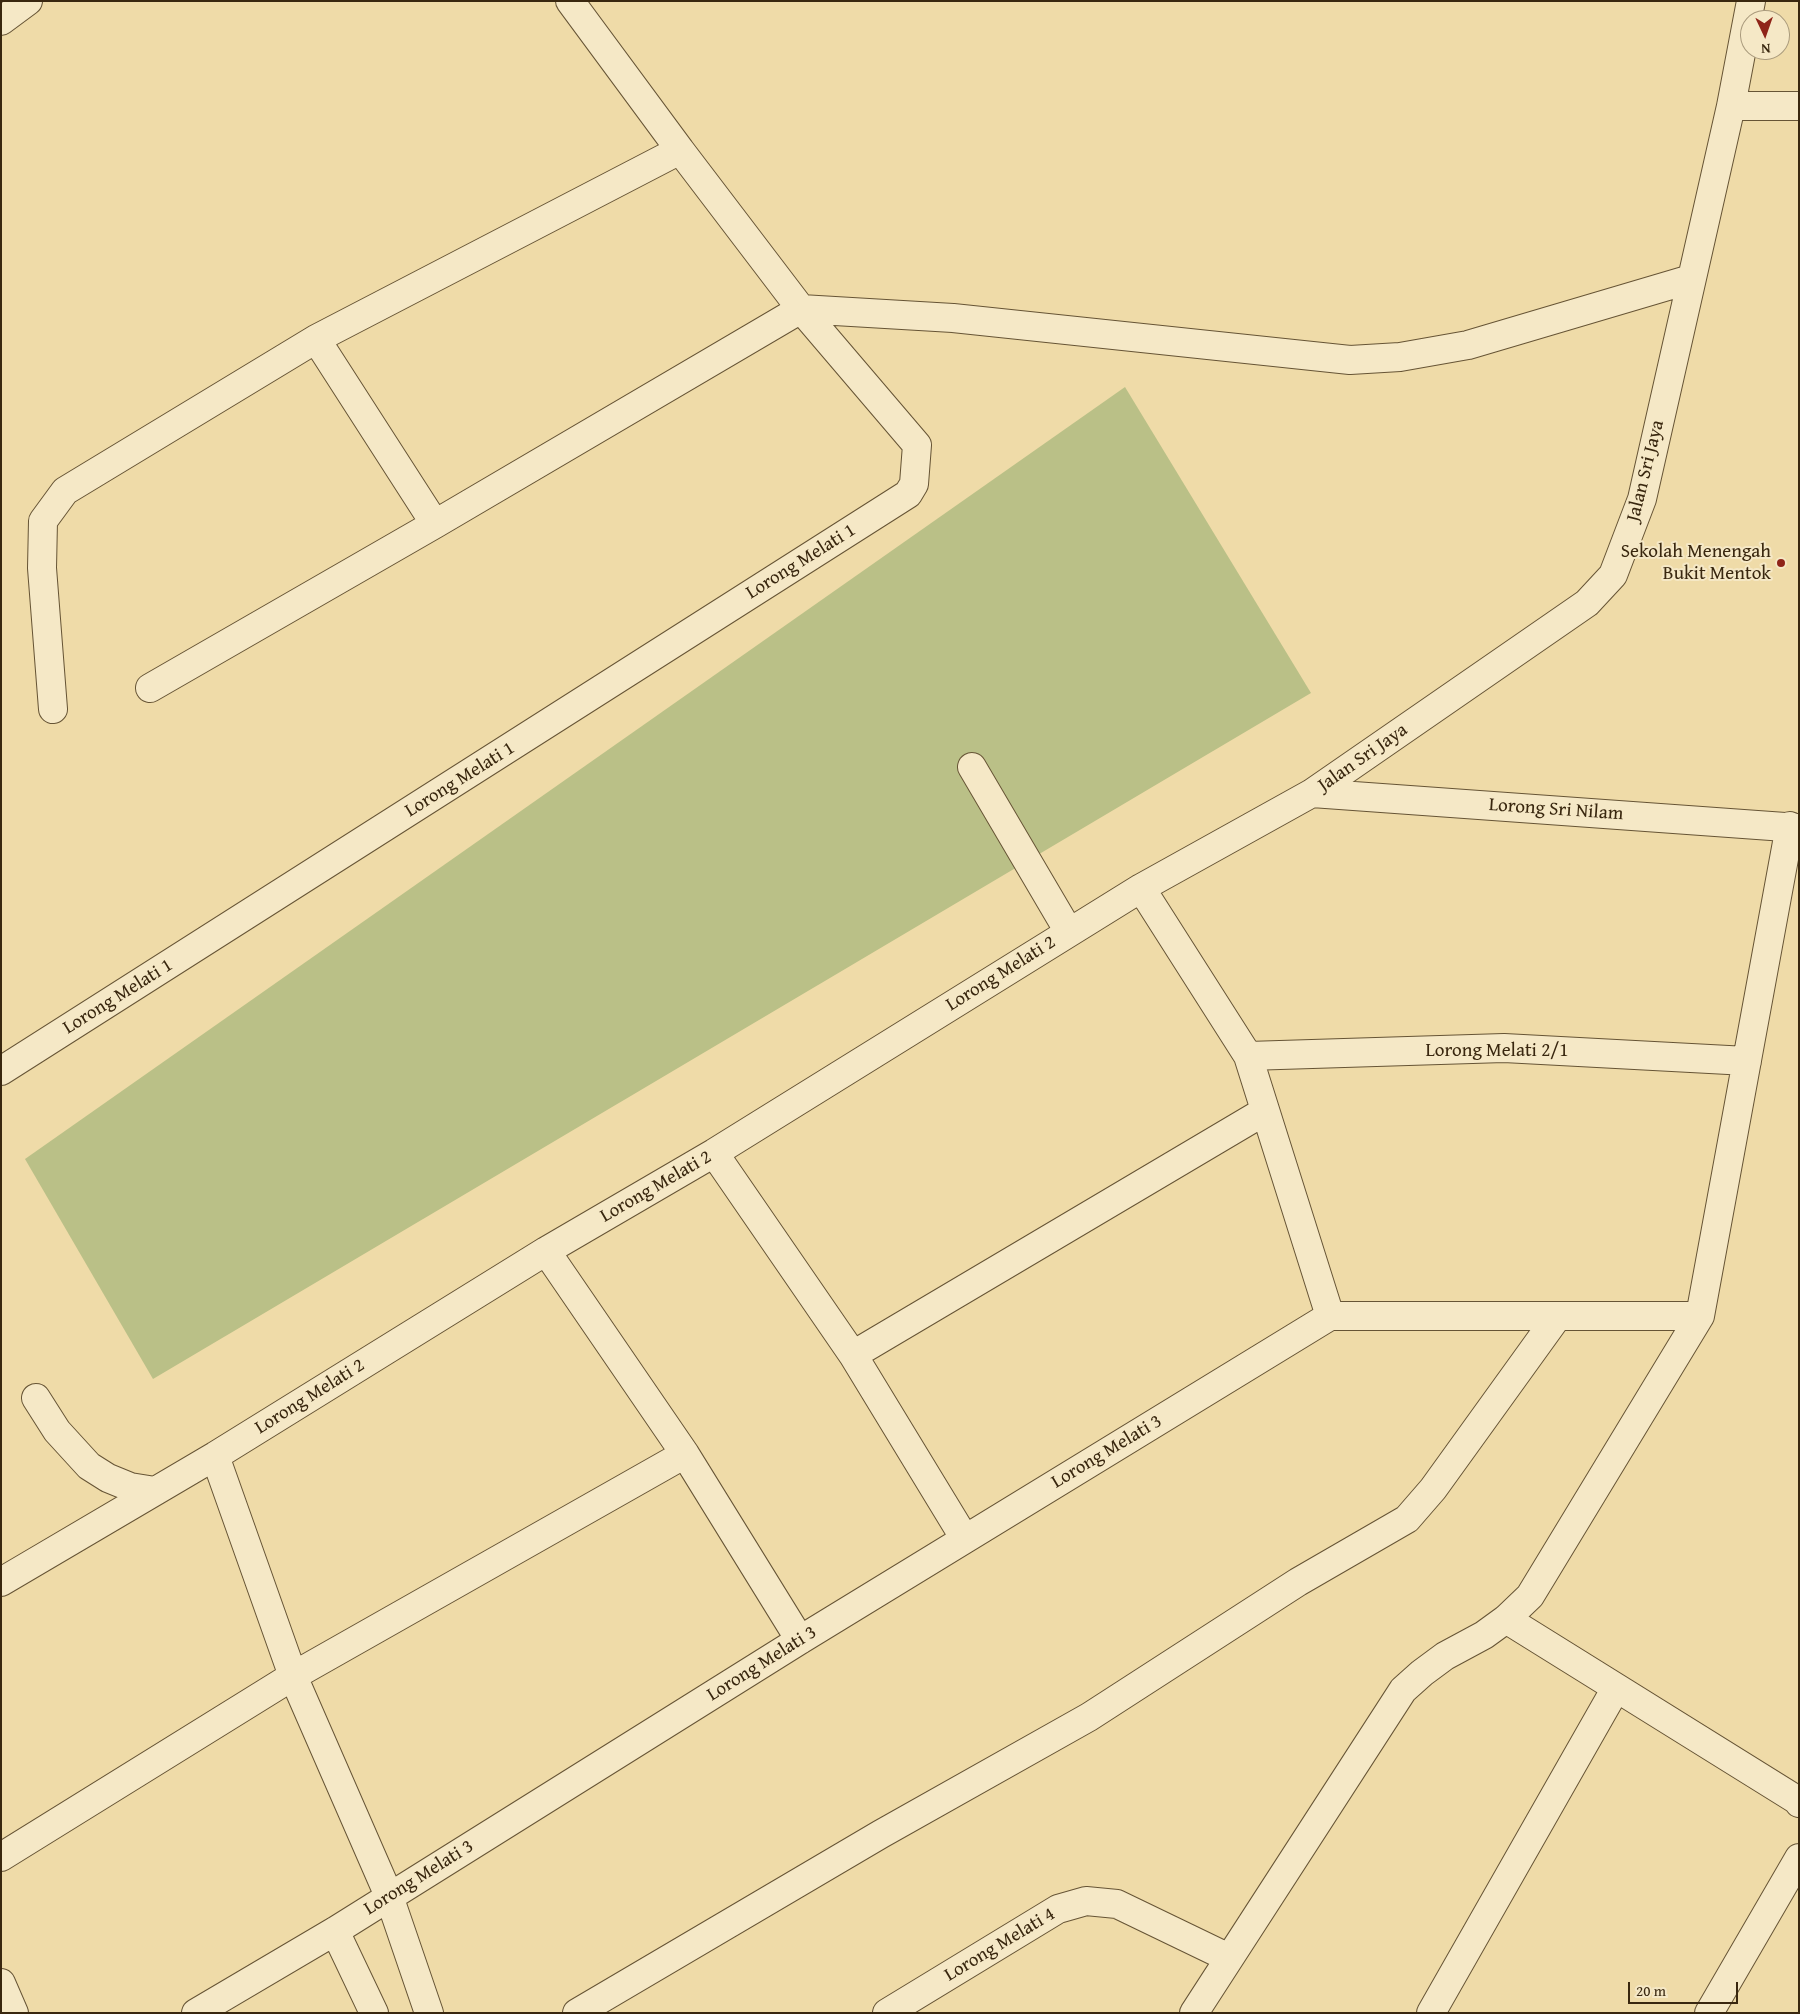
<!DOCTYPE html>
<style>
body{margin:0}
#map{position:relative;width:1800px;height:2014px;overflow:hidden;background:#efdba8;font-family:"Gentium Book Plus",serif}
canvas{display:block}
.frame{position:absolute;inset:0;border:2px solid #39270f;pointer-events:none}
.north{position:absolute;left:1740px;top:10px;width:50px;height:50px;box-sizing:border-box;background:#f5e8c6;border:1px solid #aa9b7d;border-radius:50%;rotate:177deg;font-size:14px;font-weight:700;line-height:20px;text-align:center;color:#39270f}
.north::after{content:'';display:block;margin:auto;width:18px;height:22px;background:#8f2418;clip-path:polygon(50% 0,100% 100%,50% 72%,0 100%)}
.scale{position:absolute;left:1628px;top:1982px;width:110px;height:22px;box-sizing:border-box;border:2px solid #39270f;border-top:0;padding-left:6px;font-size:15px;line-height:18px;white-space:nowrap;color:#39270f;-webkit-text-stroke:4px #f5e8c6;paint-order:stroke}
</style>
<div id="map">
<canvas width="1800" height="2014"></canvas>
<div class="frame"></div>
<div class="north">N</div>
<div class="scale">20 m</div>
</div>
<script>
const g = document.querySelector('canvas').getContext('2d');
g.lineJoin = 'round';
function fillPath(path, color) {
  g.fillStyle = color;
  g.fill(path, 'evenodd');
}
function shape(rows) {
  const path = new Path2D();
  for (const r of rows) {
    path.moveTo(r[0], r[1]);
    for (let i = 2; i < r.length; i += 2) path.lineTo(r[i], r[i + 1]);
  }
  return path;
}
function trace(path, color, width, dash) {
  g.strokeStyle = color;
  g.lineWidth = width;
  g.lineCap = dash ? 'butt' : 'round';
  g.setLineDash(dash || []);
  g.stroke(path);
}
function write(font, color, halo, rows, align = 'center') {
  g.font = font + ' "Gentium Book Plus",serif';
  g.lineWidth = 4;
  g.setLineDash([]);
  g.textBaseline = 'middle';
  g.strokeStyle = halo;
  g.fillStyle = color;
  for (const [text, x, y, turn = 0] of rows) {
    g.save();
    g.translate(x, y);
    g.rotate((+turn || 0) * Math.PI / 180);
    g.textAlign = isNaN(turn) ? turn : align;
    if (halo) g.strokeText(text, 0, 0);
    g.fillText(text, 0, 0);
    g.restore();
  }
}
fillPath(shape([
 [1125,387,1311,693,153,1379,25,1159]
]), '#bac087');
const minor = shape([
 [570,1,680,150],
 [1,21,28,1],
 [1731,106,1799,106],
 [316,339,435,524],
 [150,688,435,524,801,309,953,318,1350,360,1400,357,1468,345,1691,279],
 [972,767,1069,932],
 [1312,793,1799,828],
 [1141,888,1248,1056,1330,1316],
 [1248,1056,1504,1048,1747,1061],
 [1,1071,908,494,914,484,917,445,801,309,680,150,316,339,65,491,43,521,42,568,53,709],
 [714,1153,853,1355,965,1539],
 [546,1251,685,1454,800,1640],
 [1330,1316,1700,1316,1790,826],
 [853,1355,1265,1111],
 [36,1398,57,1431,89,1466,108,1478,130,1487,155,1491],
 [215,1456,293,1676,389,1896,429,2013],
 [1,1582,215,1456,546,1251,714,1153,1141,888,1312,793,1587,603,1613,575,1642,499,1731,106,1751,1],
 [1506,1619,1797,1800,1799,1803],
 [1,1857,293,1676,685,1454],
 [335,1931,374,2013],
 [1,1983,14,2013],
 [196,2013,335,1931,800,1640,1330,1316],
 [577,2013,881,1834,1089,1717,1298,1582,1407,1519,1433,1489,1557,1317],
 [887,2013,1058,1909,1086,1901,1117,1904,1229,1958],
 [1194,2013,1403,1690,1422,1673,1445,1656,1484,1635,1506,1619,1530,1596,1700,1316],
 [1431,2013,1616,1688],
 [1709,2013,1799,1858]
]);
trace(minor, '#665435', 30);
trace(minor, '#f5e8c6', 28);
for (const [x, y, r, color] of [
 [1781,563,5,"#8f2418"]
]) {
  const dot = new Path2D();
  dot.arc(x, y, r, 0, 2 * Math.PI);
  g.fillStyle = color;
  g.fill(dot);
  trace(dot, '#f5e8c6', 2);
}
write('19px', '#39270f', '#f5e8c6', [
 ["Jalan Sri Jaya",1646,471,-76],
 ["Lorong Melati 1",801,562,-32],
 ["Jalan Sri Jaya",1363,758,-35],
 ["Lorong Melati 1",460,780,-32],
 ["Lorong Sri Nilam",1556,810,4],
 ["Lorong Melati 2",1001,974,-32],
 ["Lorong Melati 1",118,997,-32],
 ["Lorong Melati 2/1",1497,1051],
 ["Lorong Melati 2",656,1187,-30],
 ["Lorong Melati 2",310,1397,-32],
 ["Lorong Melati 3",1107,1452,-31],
 ["Lorong Melati 3",762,1664,-32],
 ["Lorong Melati 3",419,1878,-32],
 ["Lorong Melati 4",1000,1945,-31]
]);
write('19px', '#39270f', '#f5e8c6', [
 ["Sekolah Menengah",1771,552],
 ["Bukit Mentok",1771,574]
], 'right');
</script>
